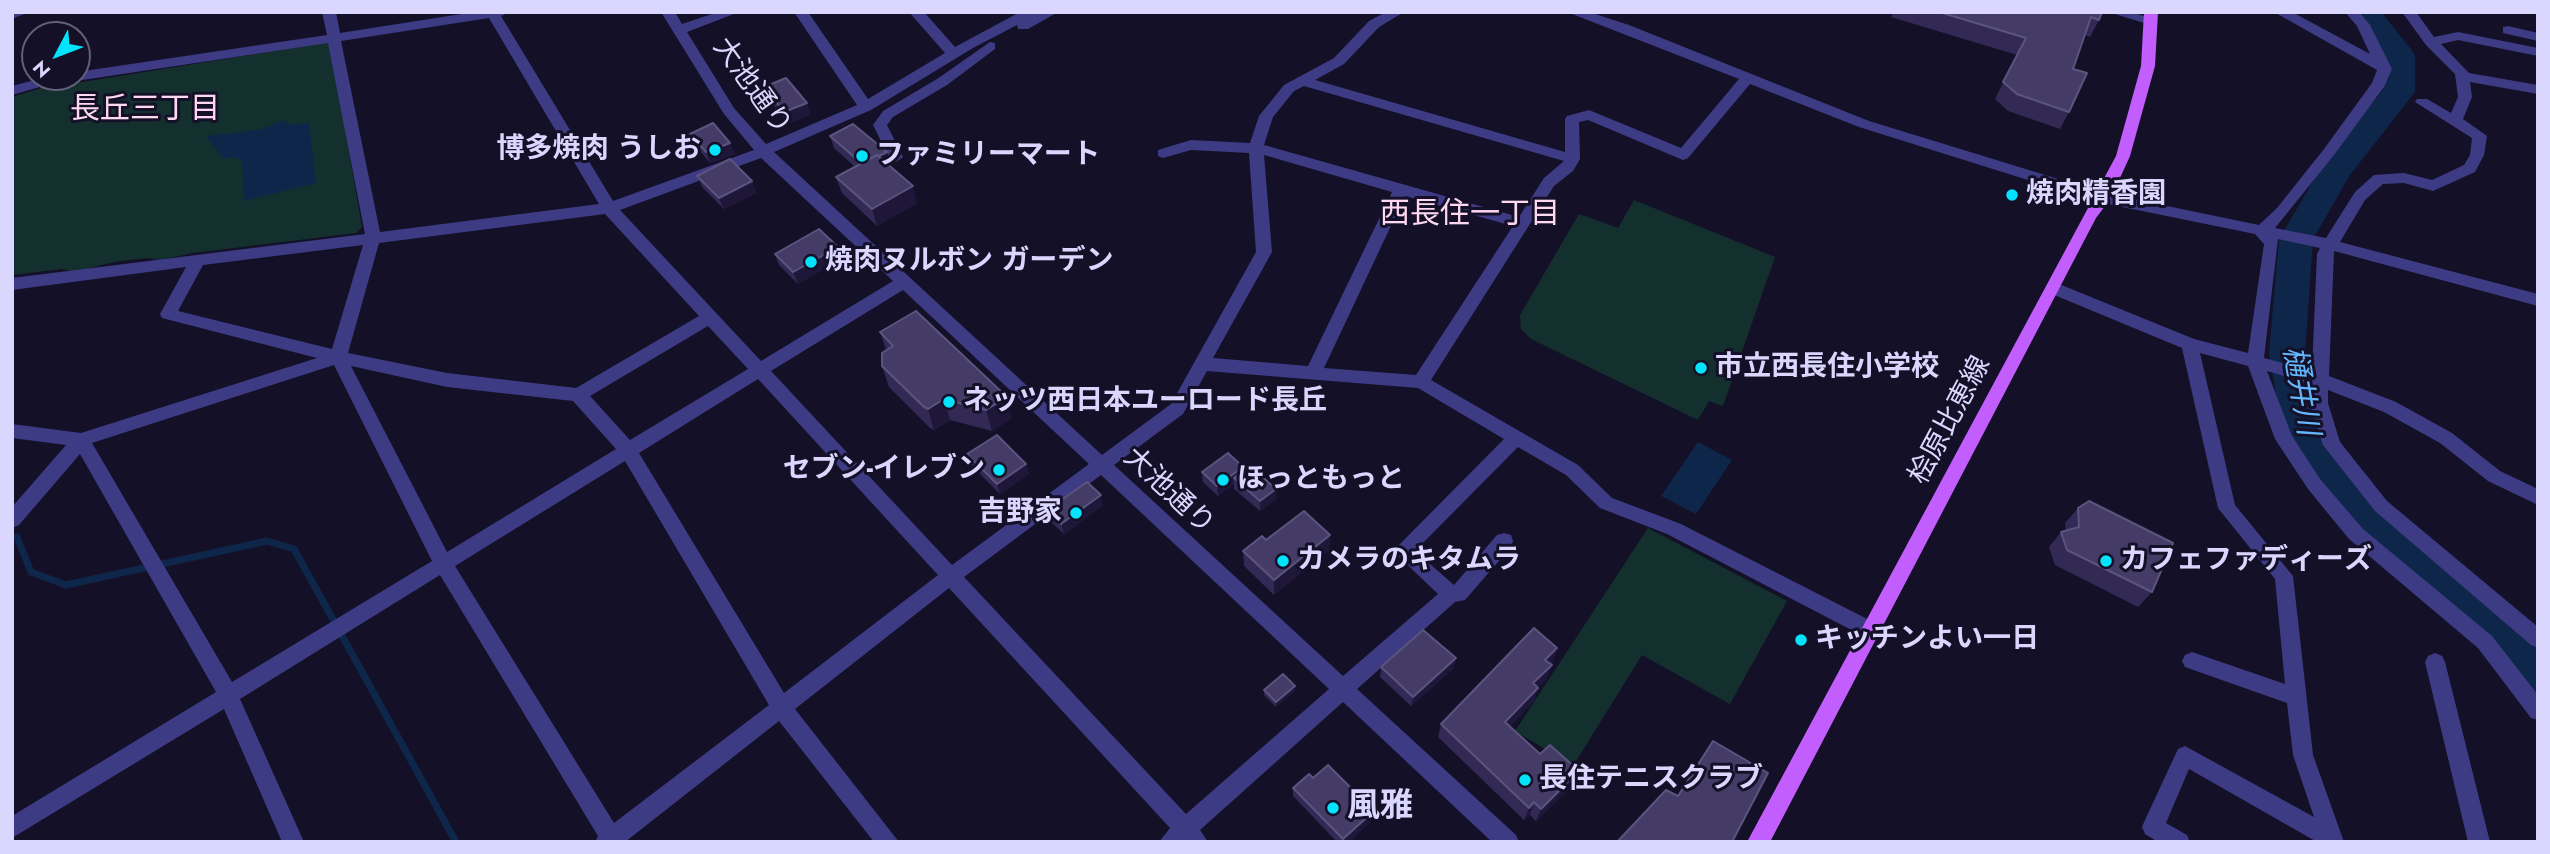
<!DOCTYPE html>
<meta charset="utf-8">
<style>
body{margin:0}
#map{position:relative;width:2550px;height:854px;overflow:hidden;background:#141027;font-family:Jost,sans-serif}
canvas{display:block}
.frame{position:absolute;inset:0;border:14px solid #dad6fe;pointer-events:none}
.north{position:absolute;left:21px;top:21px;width:70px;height:70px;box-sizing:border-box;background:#141027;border:2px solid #635f7d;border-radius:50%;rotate:228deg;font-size:19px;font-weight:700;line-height:28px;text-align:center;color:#dad6fe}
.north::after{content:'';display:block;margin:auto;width:24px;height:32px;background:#04e3fc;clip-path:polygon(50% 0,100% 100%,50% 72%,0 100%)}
</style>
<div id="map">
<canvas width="2550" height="854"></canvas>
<div class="frame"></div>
<div class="north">N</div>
</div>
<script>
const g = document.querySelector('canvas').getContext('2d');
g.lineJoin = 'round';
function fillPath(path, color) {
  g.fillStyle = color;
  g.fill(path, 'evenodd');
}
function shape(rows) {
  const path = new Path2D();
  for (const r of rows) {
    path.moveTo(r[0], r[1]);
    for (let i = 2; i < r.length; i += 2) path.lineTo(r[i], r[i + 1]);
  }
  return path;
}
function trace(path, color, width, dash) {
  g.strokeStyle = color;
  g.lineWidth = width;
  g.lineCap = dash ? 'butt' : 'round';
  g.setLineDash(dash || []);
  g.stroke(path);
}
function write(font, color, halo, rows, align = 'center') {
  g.font = font + ' Jost,"Noto Sans JP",sans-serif';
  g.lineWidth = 6;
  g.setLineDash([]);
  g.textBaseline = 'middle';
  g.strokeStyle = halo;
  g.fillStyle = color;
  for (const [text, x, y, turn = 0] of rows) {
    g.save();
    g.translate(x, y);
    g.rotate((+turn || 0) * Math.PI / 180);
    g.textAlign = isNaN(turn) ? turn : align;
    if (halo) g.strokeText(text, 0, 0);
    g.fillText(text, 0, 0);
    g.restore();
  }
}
fillPath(shape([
 [330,42,362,227,356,233,193,253,160,260,147,258,114,262,74,272,62,269,12,275,12,97,57,83,70,84],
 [1634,200,1775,257,1723,406,1709,401,1698,420,1531,339,1521,329,1520,315,1579,214,1618,228],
 [1648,528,1787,601,1730,704,1642,655,1573,766,1515,731]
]), '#13302f');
fillPath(shape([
 [284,120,289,125,309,123,316,183,244,201,242,161,235,157,223,159,206,136,259,130],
 [1698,442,1732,460,1696,514,1661,496]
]), '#0f264b');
trace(shape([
 [17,537,31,572,66,585,267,541,294,549,456,842]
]), '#0f264b', 7);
fillPath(shape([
 [2350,12,2381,12,2411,49,2415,56,2415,92,2350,175,2313,239,2305,353,2321,434,2361,491,2537,637,2538,695,2522,689,2507,665,2333,515,2283,438,2269,353,2279,239,2325,161,2383,90,2385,57,2350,12]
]), '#0f264b');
fillPath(shape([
 [12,12,29,12,12,19,12,12],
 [322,12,336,12,340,33,474,12,510,12,501,16,613,201,754,150,724,114,661,12,675,12,682,24,718,12,739,12,687,32,734,108,766,144,857,105,794,12,808,12,868,99,945,53,909,12,924,12,955,47,1020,12,1058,12,1028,29,1018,29,1017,25,973,48,871,110,774,152,1102,455,1171,404,1256,252,1249,153,1191,150,1163,158,1158,156,1158,150,1191,140,1250,143,1259,116,1284,85,1334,58,1369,21,1386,12,1404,12,1379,27,1344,64,1315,80,1565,152,1565,119,1567,116,1589,110,1681,148,1739,79,1567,12,1589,12,1629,25,1869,121,2104,193,2259,225,2277,208,2324,149,2372,83,2377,70,2274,12,2292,12,2370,54,2357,26,2345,12,2359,12,2370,25,2392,69,2384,87,2334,155,2275,228,2326,238,2355,192,2374,175,2404,173,2432,180,2464,165,2470,155,2472,138,2415,102,2417,99,2427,99,2451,113,2458,97,2455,74,2426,45,2402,12,2416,12,2434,37,2458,32,2538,48,2538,56,2458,40,2441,44,2469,73,2538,85,2538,94,2470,82,2472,97,2463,119,2487,136,2484,155,2475,172,2433,191,2404,183,2383,184,2365,200,2340,242,2538,294,2538,306,2334,251,2329,376,2396,402,2452,433,2500,471,2538,489,2538,505,2488,481,2440,443,2384,412,2328,390,2328,403,2340,442,2387,501,2538,627,2538,648,2531,645,2375,511,2323,445,2310,403,2311,384,2267,371,2292,436,2320,479,2363,529,2492,636,2538,695,2538,720,2531,718,2478,648,2349,539,2308,489,2275,439,2248,366,2200,353,2235,505,2293,576,2313,755,2344,842,2317,842,2189,769,2166,823,2187,835,2190,842,2158,842,2145,834,2142,827,2145,820,2178,749,2185,746,2314,817,2293,755,2287,703,2185,667,2182,661,2185,655,2192,652,2285,684,2275,579,2218,508,2182,348,2047,292,2045,288,2053,282,2059,284,2194,339,2248,353,2264,244,2255,234,2098,202,1859,127,1750,84,1688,158,1683,160,1588,120,1579,122,1580,159,1573,171,1554,186,1431,380,1578,465,1612,498,1681,524,1877,624,1880,630,1877,636,1870,639,1863,636,1667,534,1600,508,1566,475,1518,447,1415,551,1454,585,1497,535,1504,533,1511,535,1513,541,1511,547,1465,600,1455,602,1357,689,1516,835,1519,842,1492,842,1343,702,1200,830,1208,842,1159,842,1170,828,949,588,795,709,899,842,874,842,779,721,625,842,595,842,598,836,440,575,240,699,304,842,282,842,224,709,12,838,12,816,216,692,80,454,19,525,12,528,12,507,66,445,12,438,12,424,81,433,317,358,162,318,160,314,186,267,12,290,12,278,365,234,328,43,43,86,12,95,12,86,42,78,77,77,77,72,327,35,322,12],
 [489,18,599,204,380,232,341,41,489,18],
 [1304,86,1564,161,1544,178,1519,217,1264,145,1273,117,1294,91,1304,86],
 [1264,155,1392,192,1308,366,1213,358,1272,252,1264,155],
 [761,158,893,281,761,361,620,210,761,158],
 [1405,196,1513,226,1416,375,1324,368,1405,196],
 [605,214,699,316,576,388,447,373,348,353,379,243,605,214],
 [2278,239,2320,248,2317,254,2312,371,2264,358,2278,239],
 [363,245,332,349,178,311,203,265,363,245],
 [903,290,1089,464,952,565,771,371,903,290],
 [708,326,748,369,630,440,590,396,708,326],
 [334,365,432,561,232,682,92,443,334,365],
 [351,366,447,387,573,401,616,449,447,552,351,366],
 [1207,371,1418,388,1504,439,1393,551,1438,594,1343,676,1114,465,1183,414,1207,371],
 [758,379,938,575,784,693,639,453,758,379],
 [625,461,769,705,614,823,455,566,625,461],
 [1101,475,1329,689,1186,814,964,577,1101,475],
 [2108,12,2132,12,2158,21,2151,25,2108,12],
 [2508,26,2538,33,2538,41,2503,33,2503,27,2508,26],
 [990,42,995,43,995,49,947,85,893,117,887,125,903,157,896,162,891,161,873,125,883,111,937,79,990,42],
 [2435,653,2442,656,2445,662,2490,842,2468,842,2425,662,2428,656,2435,653]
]), '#3e3b85');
fillPath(shape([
 [2144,12,2158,12,2155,66,2130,156,2111,198,2096,218,1770,842,1747,842,2116,156,2141,66,2144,12]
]), '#c25efd');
fillPath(shape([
 [1893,12,2102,12,2099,20,2090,37,2085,35,2073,69,2069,112,2060,129,2008,111,1995,99,2017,55,1891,17],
 [764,87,811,114,788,124,768,98],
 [690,134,735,154,710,163,695,145],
 [830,136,890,163,888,164,917,203,877,226,842,193,836,177,855,167,834,148],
 [697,176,752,181,756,193,724,209,702,187],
 [775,254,842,258,798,284,779,265],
 [880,332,1012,418,992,431,950,420,934,430,930,428,889,387,882,366,886,350],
 [967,454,1026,464,1029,474,1000,494,971,465],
 [1243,467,1243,471,1276,499,1260,511,1234,489,1234,484,1218,496,1203,482,1202,472],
 [1103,505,1064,534,1050,521,1047,510],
 [2078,508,2152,592,2138,607,2055,565,2049,547,2061,532,2066,531,2065,523],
 [1330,535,1329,550,1274,595,1244,566,1243,551,1266,540],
 [1557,648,1552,663,1550,664,1547,679,1538,687,1534,701,1510,726,1540,754,1579,771,1574,784,1536,821,1530,815,1524,820,1438,737,1441,724],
 [1381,667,1454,668,1411,706,1380,677],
 [1295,686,1295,691,1276,707,1264,695,1264,690],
 [1293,788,1374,811,1373,819,1349,842,1337,842,1293,796]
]), '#322954');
fillPath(shape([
 [807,103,811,114,788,124,784,112],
 [730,143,735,154,710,163,706,152],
 [887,152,890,163,866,176,863,165],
 [752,181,756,193,724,209,719,198],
 [913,186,917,203,877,226,872,209],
 [838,247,842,258,798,284,793,272],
 [1007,397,1012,418,992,431,986,410],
 [944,399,950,420,934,430,928,409],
 [1026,464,1029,474,1000,494,997,484],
 [1243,467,1243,477,1234,478,1234,484,1218,496,1217,486],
 [1276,489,1276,499,1260,511,1260,501],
 [1101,495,1103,505,1064,534,1061,524],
 [1330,535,1329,550,1274,595,1274,580],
 [1557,648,1552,663,1541,674,1545,660],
 [1456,658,1454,668,1411,706,1413,697],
 [1552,665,1547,679,1528,696,1533,683],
 [1295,686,1295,691,1276,707,1276,702],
 [1538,688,1534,701,1501,735,1505,722],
 [1579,771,1574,784,1536,821,1541,809],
 [1534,802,1530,815,1524,820,1529,808],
 [1374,811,1373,819,1349,842,1343,842,1343,839]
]), '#1e173a');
const building = shape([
 [1939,12,2102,12,2099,20,2091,17,2073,69,2087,73,2069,112,2017,94,2003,82,2026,38,1939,12],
 [786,78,807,103,784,112,764,87,786,78],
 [713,123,730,143,706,152,690,134,713,123],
 [853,124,887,152,879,156,877,155,861,163,830,136,853,124],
 [877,155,913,186,872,209,836,177,877,155],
 [730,159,752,181,719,198,697,176,730,159],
 [819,229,838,247,793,272,775,254,819,229],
 [916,311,1007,397,986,410,944,399,928,409,924,407,882,366,882,353,893,346,880,332,916,311],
 [997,435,1026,464,997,484,967,454,997,435],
 [1228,453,1243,467,1217,486,1202,472,1228,453],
 [1250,466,1276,489,1260,501,1234,478,1250,466],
 [1087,482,1101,495,1061,524,1047,510,1087,482],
 [2089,501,2173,543,2152,592,2067,550,2061,532,2079,527,2078,508,2089,501],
 [1304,511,1330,535,1274,580,1243,551,1262,536,1266,540,1304,511],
 [1534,628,1557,648,1545,660,1552,665,1533,683,1538,688,1505,722,1540,754,1550,745,1579,771,1541,809,1534,802,1529,808,1441,724,1534,628],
 [1423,630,1456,658,1413,697,1381,667,1423,630],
 [1283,674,1295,686,1276,702,1264,690,1283,674],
 [1713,741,1768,773,1732,842,1617,842,1666,790,1678,796,1713,741],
 [1328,765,1374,811,1343,839,1293,788,1309,774,1313,778,1328,765]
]);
fillPath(building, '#443c66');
trace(building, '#5b547e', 2);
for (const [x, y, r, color] of [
 [715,150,7,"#04e3fc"],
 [862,156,7,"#04e3fc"],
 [2012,195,7,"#04e3fc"],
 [811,262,7,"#04e3fc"],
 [1701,368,7,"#04e3fc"],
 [949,402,7,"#04e3fc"],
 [999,470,7,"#04e3fc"],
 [1223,480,7,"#04e3fc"],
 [1076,513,7,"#04e3fc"],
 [1283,561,7,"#04e3fc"],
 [2106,561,7,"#04e3fc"],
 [1801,640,7,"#04e3fc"],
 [1525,780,7,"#04e3fc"],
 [1333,808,7,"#04e3fc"]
]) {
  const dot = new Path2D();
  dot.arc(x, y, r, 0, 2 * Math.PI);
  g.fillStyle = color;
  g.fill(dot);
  trace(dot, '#141027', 2.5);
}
write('28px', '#dad6fe', '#141027', [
 ["大池通り",751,87,54],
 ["桧原比恵線",1951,421,-62],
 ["大池通り",1168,492,43]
]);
write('bold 28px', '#dad6fe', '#141027', [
 ["博多焼肉 うしお",701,150,"right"],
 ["ファミリーマート",876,156],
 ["焼肉精香園",2026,195],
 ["焼肉ヌルボン ガーデン",825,262],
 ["市立西長住小学校",1715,368],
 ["ネッツ西日本ユーロード長丘",963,402],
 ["セブン-イレブン",985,470,"right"],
 ["ほっともっと",1237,480],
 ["吉野家",1062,513,"right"],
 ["カメラのキタムラ",1297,561],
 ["カフェファディーズ",2120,561],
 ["キッチンよい一日",1815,640],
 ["長住テニスクラブ",1539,780]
], 'left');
write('30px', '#fed8f0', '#141027', [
 ["長丘三丁目",145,111],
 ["西長住一丁目",1470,216]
]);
write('italic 30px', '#65b7fd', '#141027', [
 ["樋井川",2299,391,80]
]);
write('bold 33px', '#dad6fe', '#141027', [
 ["風雅",1347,808]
], 'left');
</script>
